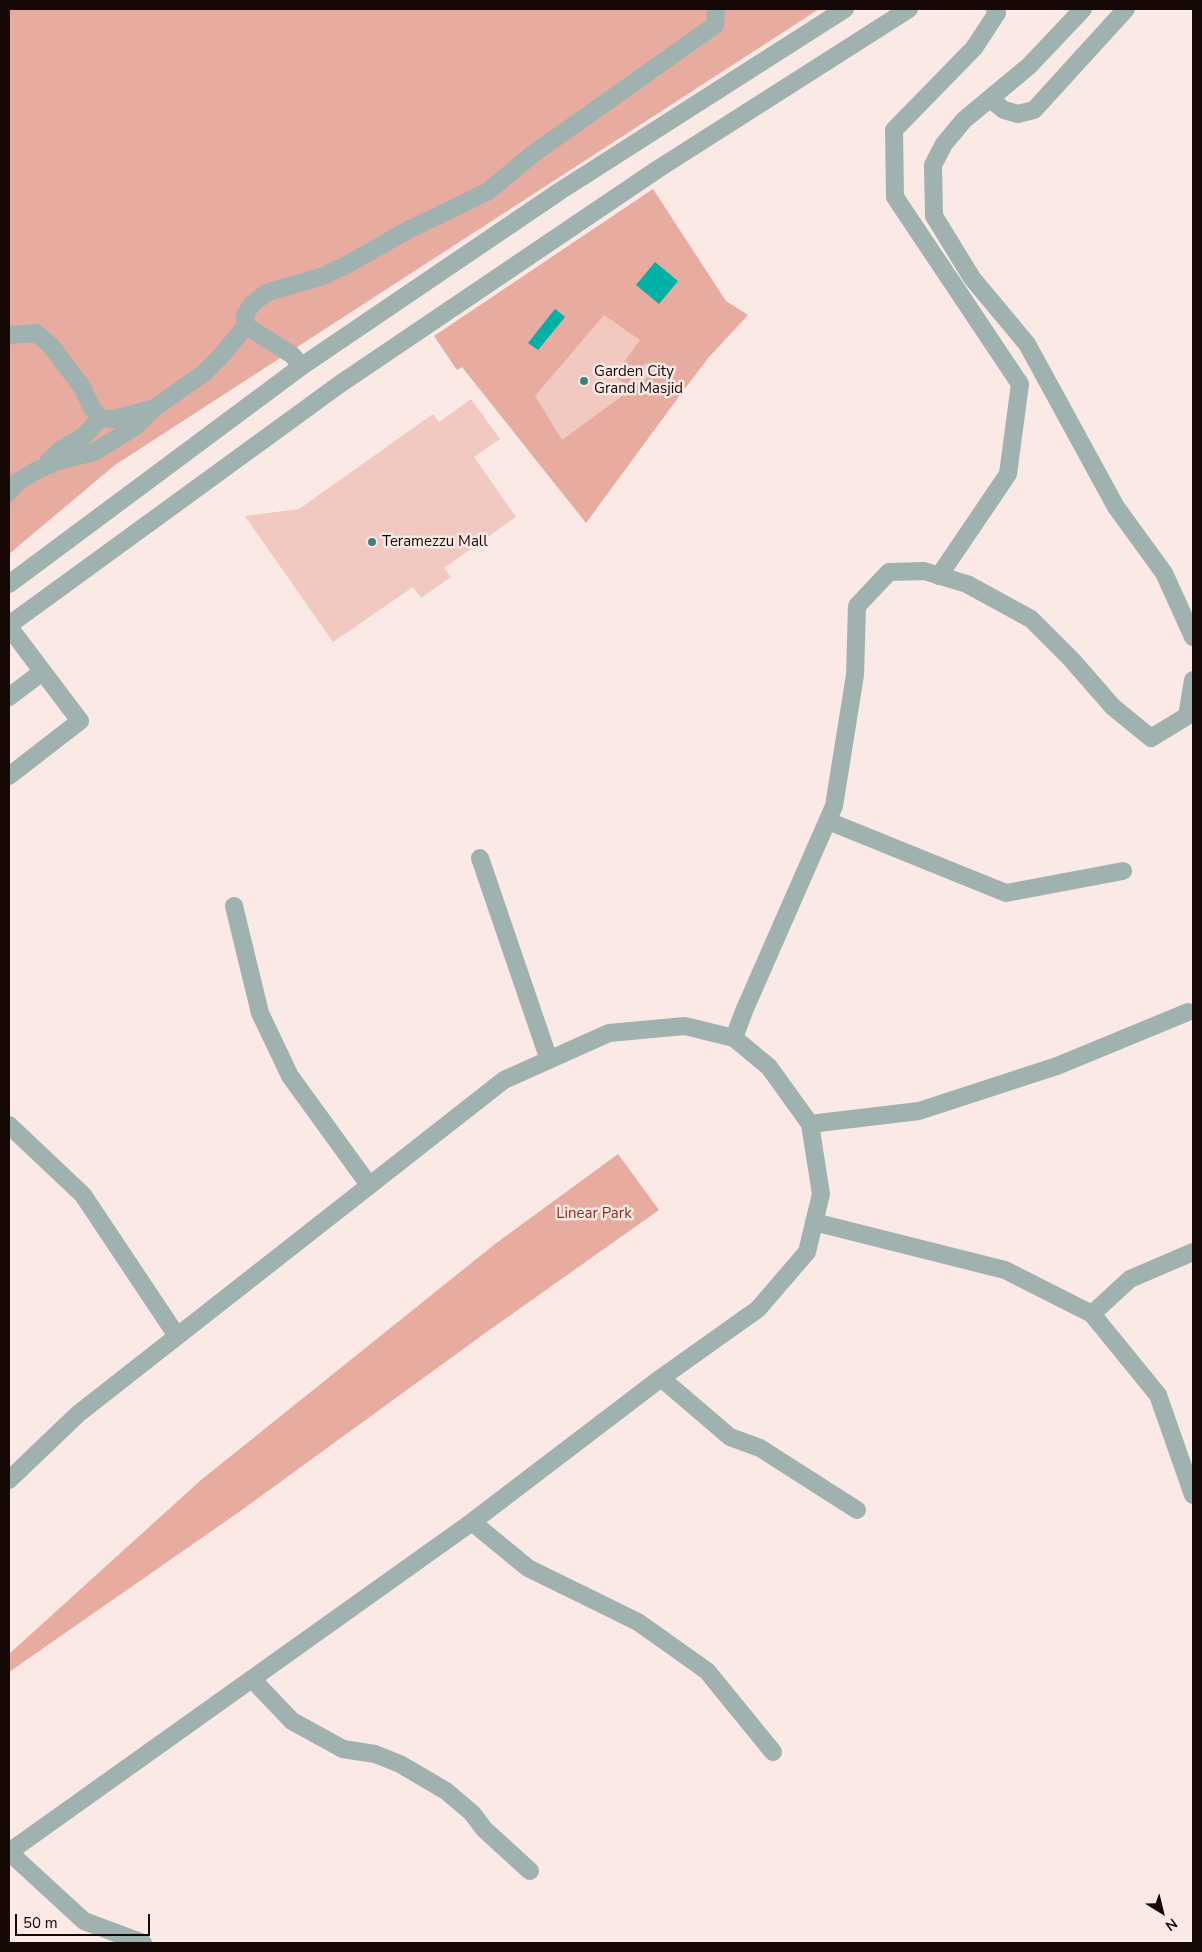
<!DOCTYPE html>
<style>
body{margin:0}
#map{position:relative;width:1202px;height:1952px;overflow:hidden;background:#fae9e5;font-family:"Nunito Sans",sans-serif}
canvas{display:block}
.frame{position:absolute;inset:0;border:10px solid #150806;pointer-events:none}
.north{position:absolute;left:1137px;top:1887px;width:50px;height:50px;-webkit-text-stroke:4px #fae9e5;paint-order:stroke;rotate:144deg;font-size:14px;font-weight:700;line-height:20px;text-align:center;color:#150806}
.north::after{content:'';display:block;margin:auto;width:18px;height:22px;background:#150806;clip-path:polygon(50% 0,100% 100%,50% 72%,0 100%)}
.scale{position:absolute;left:15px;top:1914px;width:135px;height:22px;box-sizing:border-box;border:2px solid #150806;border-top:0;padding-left:6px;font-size:15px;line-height:18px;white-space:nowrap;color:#150806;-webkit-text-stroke:4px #fae9e5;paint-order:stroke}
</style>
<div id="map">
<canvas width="1202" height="1952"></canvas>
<div class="frame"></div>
<div class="north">N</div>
<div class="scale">50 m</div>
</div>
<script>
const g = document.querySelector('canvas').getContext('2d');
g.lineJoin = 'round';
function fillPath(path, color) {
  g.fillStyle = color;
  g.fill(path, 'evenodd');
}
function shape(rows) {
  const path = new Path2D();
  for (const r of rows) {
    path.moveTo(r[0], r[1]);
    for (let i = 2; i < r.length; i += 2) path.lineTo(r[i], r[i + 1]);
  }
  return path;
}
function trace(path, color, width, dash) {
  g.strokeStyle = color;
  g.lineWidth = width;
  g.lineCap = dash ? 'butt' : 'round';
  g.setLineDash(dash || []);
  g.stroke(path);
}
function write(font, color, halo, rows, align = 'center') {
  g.font = font + ' "Nunito Sans",sans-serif';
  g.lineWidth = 5;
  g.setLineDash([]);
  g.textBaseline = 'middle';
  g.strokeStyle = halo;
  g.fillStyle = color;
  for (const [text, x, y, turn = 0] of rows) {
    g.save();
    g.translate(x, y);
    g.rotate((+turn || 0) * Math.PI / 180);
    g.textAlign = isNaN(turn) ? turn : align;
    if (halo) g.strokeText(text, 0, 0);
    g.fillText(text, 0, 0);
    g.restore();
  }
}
fillPath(shape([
 [9,9,819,9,115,465,9,554],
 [653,189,726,301,748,315,709,357,683,391,586,523,462,367,457,370,434,336],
 [618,1154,659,1210,488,1331,239,1512,9,1672,9,1654,201,1480,495,1244]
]), '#e8ab9f');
fillPath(shape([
 [655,262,678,281,659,304,636,285],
 [555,309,565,317,538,350,528,343]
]), '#01b1a5');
fillPath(shape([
 [604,315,640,340,614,376,626,385,645,363,659,369,562,440,535,396],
 [471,399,500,439,474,457,516,517,444,568,451,577,421,598,413,587,333,642,245,516,299,509,433,414,439,422]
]), '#f1c9c0');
trace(shape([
 [1083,9,1029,66,964,120,944,144,933,165,934,216,972,278,1027,344,1116,507,1164,573,1193,637],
 [990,99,1004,110,1018,114,1034,110,1126,9],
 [246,326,245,315,252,304,266,293,323,276,348,264,408,230,487,192,533,154,715,25,716,9],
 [9,335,36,333,51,346,82,387,92,408,100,418,114,419,151,409],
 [48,462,60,450,84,436,100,418],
 [9,492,16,483,37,470,59,461,94,452,136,426,153,409,204,373,220,357,246,326,292,355,302,366],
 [939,576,1008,474,1020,384,895,197,894,130,974,48,997,13,995,9],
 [9,584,302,366,560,191,845,9],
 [9,625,340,384,658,169,909,9],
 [9,627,80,721,9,776],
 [9,697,42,672],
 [828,821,1006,893,1123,871],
 [480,858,549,1060],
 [234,906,260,1013,290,1076,369,1185],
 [810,1124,919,1111,1057,1066,1188,1012],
 [9,1125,83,1195,177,1336],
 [814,1222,1005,1270,1092,1314,1158,1395,1193,1495],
 [1092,1314,1130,1279,1193,1252],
 [661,1378,730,1437,760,1448,857,1510],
 [9,1480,78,1414,504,1080,609,1033,685,1026,734,1038,744,1011,834,806,855,675,857,606,889,572,924,571,967,584,1031,619,1071,659,1113,707,1151,738,1187,716,1193,680],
 [472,1522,528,1568,638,1622,707,1671,773,1752],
 [252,1679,292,1721,343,1749,375,1754,400,1764,446,1791,472,1813,484,1829,530,1871],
 [9,1852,472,1522,661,1378,758,1309,807,1252,821,1194,810,1124,769,1067,734,1038],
 [9,1852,84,1921,143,1943]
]), '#9fb2af', 18);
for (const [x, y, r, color] of [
 [584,381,5,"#3c837c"],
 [372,542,5,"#3c837c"]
]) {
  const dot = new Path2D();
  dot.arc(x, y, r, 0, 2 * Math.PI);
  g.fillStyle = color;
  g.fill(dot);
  trace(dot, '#fae9e5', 2);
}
write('15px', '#150806', '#fae9e5', [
 ["Garden City",594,372],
 ["Grand Masjid",594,389],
 ["Teramezzu Mall",382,542]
], 'left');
write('15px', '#962716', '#fae9e5', [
 ["Linear Park",594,1214]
]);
</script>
